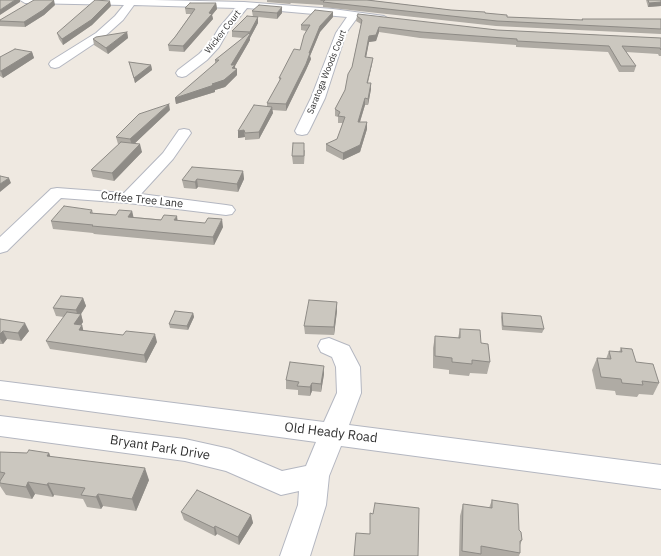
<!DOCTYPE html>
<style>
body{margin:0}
canvas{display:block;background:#efe9e1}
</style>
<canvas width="661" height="556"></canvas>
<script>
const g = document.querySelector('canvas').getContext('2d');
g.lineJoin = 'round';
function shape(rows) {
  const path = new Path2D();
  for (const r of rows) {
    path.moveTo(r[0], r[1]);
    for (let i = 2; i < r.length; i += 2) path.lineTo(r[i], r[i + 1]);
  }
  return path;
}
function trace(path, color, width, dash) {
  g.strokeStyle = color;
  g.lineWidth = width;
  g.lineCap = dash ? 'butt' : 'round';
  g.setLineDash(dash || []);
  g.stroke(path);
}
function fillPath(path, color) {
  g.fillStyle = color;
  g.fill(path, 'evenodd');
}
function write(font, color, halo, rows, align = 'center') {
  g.font = font + ' "IBM Plex Sans",sans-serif';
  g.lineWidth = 4;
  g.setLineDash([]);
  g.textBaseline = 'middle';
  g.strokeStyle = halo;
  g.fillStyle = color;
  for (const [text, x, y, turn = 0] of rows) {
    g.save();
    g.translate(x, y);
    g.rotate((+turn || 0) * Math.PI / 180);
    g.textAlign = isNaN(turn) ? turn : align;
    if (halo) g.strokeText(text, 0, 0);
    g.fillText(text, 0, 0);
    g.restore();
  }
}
const minor = shape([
 [20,0,154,0,244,2,333,9,384,16,389,19,384,22,357,18,346,33,325,98,309,131,307,134,302,135,297,134,295,131,311,98,336,33,347,17,247,8,228,31,219,47,207,60,186,76,182,77,178,76,176,73,178,70,199,54,210,43,219,28,236,8,134,5,123,20,104,37,59,67,55,68,51,67,49,64,51,61,96,33,115,16,124,5,25,3,20,0],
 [184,129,189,130,191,133,173,159,141,194,226,205,232,206,235,210,232,214,226,215,128,203,61,198,7,251,0,253,0,237,51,189,57,188,124,193,163,153,179,130,184,129],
 [329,338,349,346,360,367,361,393,349,425,661,465,661,489,341,446,329,476,326,505,310,556,280,556,298,505,299,491,281,495,226,471,185,461,0,436,0,416,185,439,230,449,282,471,306,466,316,442,0,399,0,381,324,422,337,393,336,367,332,357,321,352,318,346,321,340,329,338]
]);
trace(minor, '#b4b7c1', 2);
fillPath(minor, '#fff');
fillPath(shape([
 [267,0,367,0,451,10,485,13,507,17,581,20,582,19,661,19,661,34,496,26,323,7,323,5,291,3,290,4,267,2],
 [646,0,661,0,661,6,648,7],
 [216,3,217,9,212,15,213,19,184,52,169,51,168,45,175,37,191,14,186,14,185,8],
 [55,5,44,15,25,27,0,26,0,20],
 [111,6,92,25,63,45,59,39,57,33],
 [252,11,282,13,277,19,258,17,258,23,250,38,250,40,235,66,237,75,225,87,215,90,215,92,176,104,175,98,215,64,215,60,243,38,232,37,232,31,253,17],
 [357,16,497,30,661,38,661,56,659,56,658,54,626,52,636,66,634,72,619,72,608,52,516,47,516,45,420,38,379,32,376,41,369,42,366,57,372,64,368,83,371,83,371,89,368,105,365,105,360,122,367,129,360,152,343,160,326,151,326,144,337,139,343,123,338,123,338,117,335,116,335,109,345,90,352,67,361,24,356,21],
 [333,17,320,32,310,56,311,59,306,70,286,111,272,110,273,113,259,139,245,140,245,137,238,138,238,131,267,106,267,103,280,81,279,78,300,50,306,31,301,30,301,25],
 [127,32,128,38,108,54,94,45,93,39],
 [32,52,34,58,3,78,0,76,0,57],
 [129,62,151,65,152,70,135,83],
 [170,110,134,144,142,152,114,181,93,177,91,170,119,144,118,144,116,137],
 [305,150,304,164,293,164,292,156],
 [243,171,244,179,238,192,198,187,196,189,184,188,182,180],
 [92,210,93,213,116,215,132,211,133,217,178,221,223,227,214,245,94,234,93,233,53,229,51,221],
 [83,298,86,306,81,314,83,322,81,325,82,325,83,330,157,342,146,363,50,349,46,341,64,317,56,316,53,308],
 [337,302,337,311,334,335,305,334,304,326],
 [193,313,194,317,188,330,170,328,169,324],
 [502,313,544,329,542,333,502,330,501,317],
 [0,319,29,331,21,341,7,339,3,344,0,344],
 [460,329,481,343,490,362,487,374,470,373,469,376,449,374,449,370,433,368,433,348,435,336,458,338],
 [621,348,659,383,653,395,639,394,637,397,616,395,615,391,596,389,592,370,597,358,606,359,609,351,619,352],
 [324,374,321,392,312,391,310,396,298,395,298,390,286,389,286,380],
 [0,452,27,453,49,453,50,457,149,480,136,511,103,506,101,509,87,507,83,499,54,495,53,497,35,494,32,499,6,495,0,486],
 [492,500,519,530,522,540,520,545,520,553,519,556,459,556,460,516,463,504,489,508],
 [181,512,251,515,253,523,239,545,217,534,215,536,184,520]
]), '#afaba4');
fillPath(shape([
 [15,0,20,0,20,2,0,15,0,10],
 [54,0,55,5,44,15,25,27,24,22],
 [110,1,111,6,92,25,63,45,62,39],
 [661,2,661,6,648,7,649,3],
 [216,3,217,9,212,15,213,19,184,52,183,46],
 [282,7,282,13,277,19,277,13],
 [333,12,333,17,320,32,310,56,311,59,306,70,286,111,286,104,320,26],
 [258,17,258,23,250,38,250,40,235,66,235,70,237,69,237,75,225,87,215,90,215,92,176,104,175,98,212,84,231,65,250,34,250,32],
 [379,27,379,32,376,41,369,42,365,63,365,57,369,36],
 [127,32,128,38,108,54,106,48],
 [32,52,34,58,3,78,1,71],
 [373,58,372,64,366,89,367,83],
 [151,65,152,70,135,83,134,78],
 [371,83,371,89,368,105,368,99],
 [365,98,365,105,358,128,358,122],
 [169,104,170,110,132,146,130,139],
 [272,107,273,113,259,139,259,132],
 [367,122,367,129,360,152,343,160,343,153],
 [244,130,245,137,238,138,238,131],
 [140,144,142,152,114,181,112,173],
 [243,171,244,179,238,192,237,184],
 [9,178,11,183,0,192,0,184],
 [197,179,198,187,196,189,195,182],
 [132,211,134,219,128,217],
 [177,216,178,224,174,220],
 [222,219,223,227,214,245,213,237],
 [83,298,86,306,81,314,83,322,76,332,74,324,78,317,76,310],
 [337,302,337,311,334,335,334,327],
 [193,313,194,317,188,330,187,326],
 [25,323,29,331,21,341,18,333],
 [82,325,84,333,79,330],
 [3,331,7,339,3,344,0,339,0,334],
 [155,334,157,342,146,363,144,355],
 [324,366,324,374,321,392,321,384],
 [312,383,312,391,310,396,310,387],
 [49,453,54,465,47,456],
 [145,468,149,480,136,511,132,499],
 [28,482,35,494,32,499,26,487],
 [48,483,54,495,53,497,47,485],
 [98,494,103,506,101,509,96,497],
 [251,515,253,523,239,545,238,537],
 [215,526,217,534,215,536,214,528]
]), '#8e8b86');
const building = shape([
 [0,0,15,0,0,10,0,0],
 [34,0,54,0,43,10,24,22,0,21,0,20,34,0],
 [95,0,110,1,91,20,62,39,57,33,95,0],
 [321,0,367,0,451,10,485,12,485,13,507,15,507,17,583,20,582,19,661,19,661,29,497,21,323,2,325,0,321,0],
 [648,0,661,0,661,2,649,3,648,0],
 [190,3,216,3,209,13,212,14,183,46,168,45,175,37,195,9,185,8,190,3],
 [259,5,282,7,277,13,252,11,259,5],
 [315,10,333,12,320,26,309,53,310,53,306,64,286,104,267,103,281,78,279,78,294,49,300,50,304,35,310,25,301,25,315,10],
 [358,14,497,30,661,38,661,50,660,48,622,46,636,66,621,66,609,46,517,41,517,39,421,32,379,27,376,35,369,36,365,57,373,58,367,83,371,83,368,99,365,98,358,122,367,122,365,129,360,145,343,153,326,144,337,139,345,117,338,116,340,112,335,109,345,90,348,74,352,67,362,20,357,16,358,14],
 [247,16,258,17,250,32,232,31,247,16],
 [127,32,106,48,93,39,96,37,127,32],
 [249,33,250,34,231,65,235,65,232,68,237,69,224,80,212,84,214,85,175,98,219,60,215,60,249,33],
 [15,49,32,52,1,71,0,71,0,57,15,49],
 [129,62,151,65,134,78,129,62],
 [169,104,130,139,116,137,139,114,169,104],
 [254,105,272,107,259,132,245,133,244,130,238,131,254,105],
 [121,142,140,144,112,173,91,170,121,142],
 [293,143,304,143,304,156,292,156,293,143],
 [192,167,243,171,237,184,197,179,195,182,182,180,192,167],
 [0,176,9,178,0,184,0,176],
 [64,206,92,210,90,213,116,215,119,210,132,211,128,217,161,220,164,215,177,216,174,220,205,223,208,218,222,219,213,237,92,226,93,225,51,221,64,206],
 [61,296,83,298,76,310,53,308,61,296],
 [309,300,337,302,334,327,304,326,309,300],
 [175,311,193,313,187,326,169,324,175,311],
 [67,312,81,314,74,324,82,325,79,330,123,335,126,331,155,334,144,355,46,341,67,312],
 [502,313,541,316,544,329,503,326,502,313],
 [0,319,25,323,18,333,3,331,0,334,0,319],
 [460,329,480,330,481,343,488,344,490,362,472,360,472,364,452,362,452,358,435,356,435,336,460,338,460,329],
 [621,348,632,349,636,362,653,364,659,383,642,381,643,385,622,383,621,379,601,377,597,358,611,359,609,351,622,352,621,348],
 [290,362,324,366,321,384,312,383,310,387,297,386,299,382,286,380,290,362],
 [29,450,49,453,47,456,145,468,132,499,98,494,96,497,81,495,85,488,48,483,47,485,28,482,26,487,0,483,0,481,5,473,0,472,0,452,27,453,29,450],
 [197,490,251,515,238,537,215,526,214,528,181,512,197,490],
 [492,500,518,504,519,530,521,532,522,540,520,541,520,553,481,546,481,554,462,551,463,504,492,508,492,500],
 [375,503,419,508,418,556,354,556,356,533,370,534,370,513,373,514,375,503]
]);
fillPath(building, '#cbc7bf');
trace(building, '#8e8b86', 1);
write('9px', '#2e2e2e', '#fff', [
 ["Wicker Court",223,32,-52],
 ["Saratoga Woods Court",327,72,-68]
]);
write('11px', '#2e2e2e', '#fff', [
 ["Coffee Tree Lane",142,200,6]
]);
write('13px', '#2e2e2e', '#fff', [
 ["Old Heady Road",331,433,7],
 ["Bryant Park Drive",160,448,9]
]);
</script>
